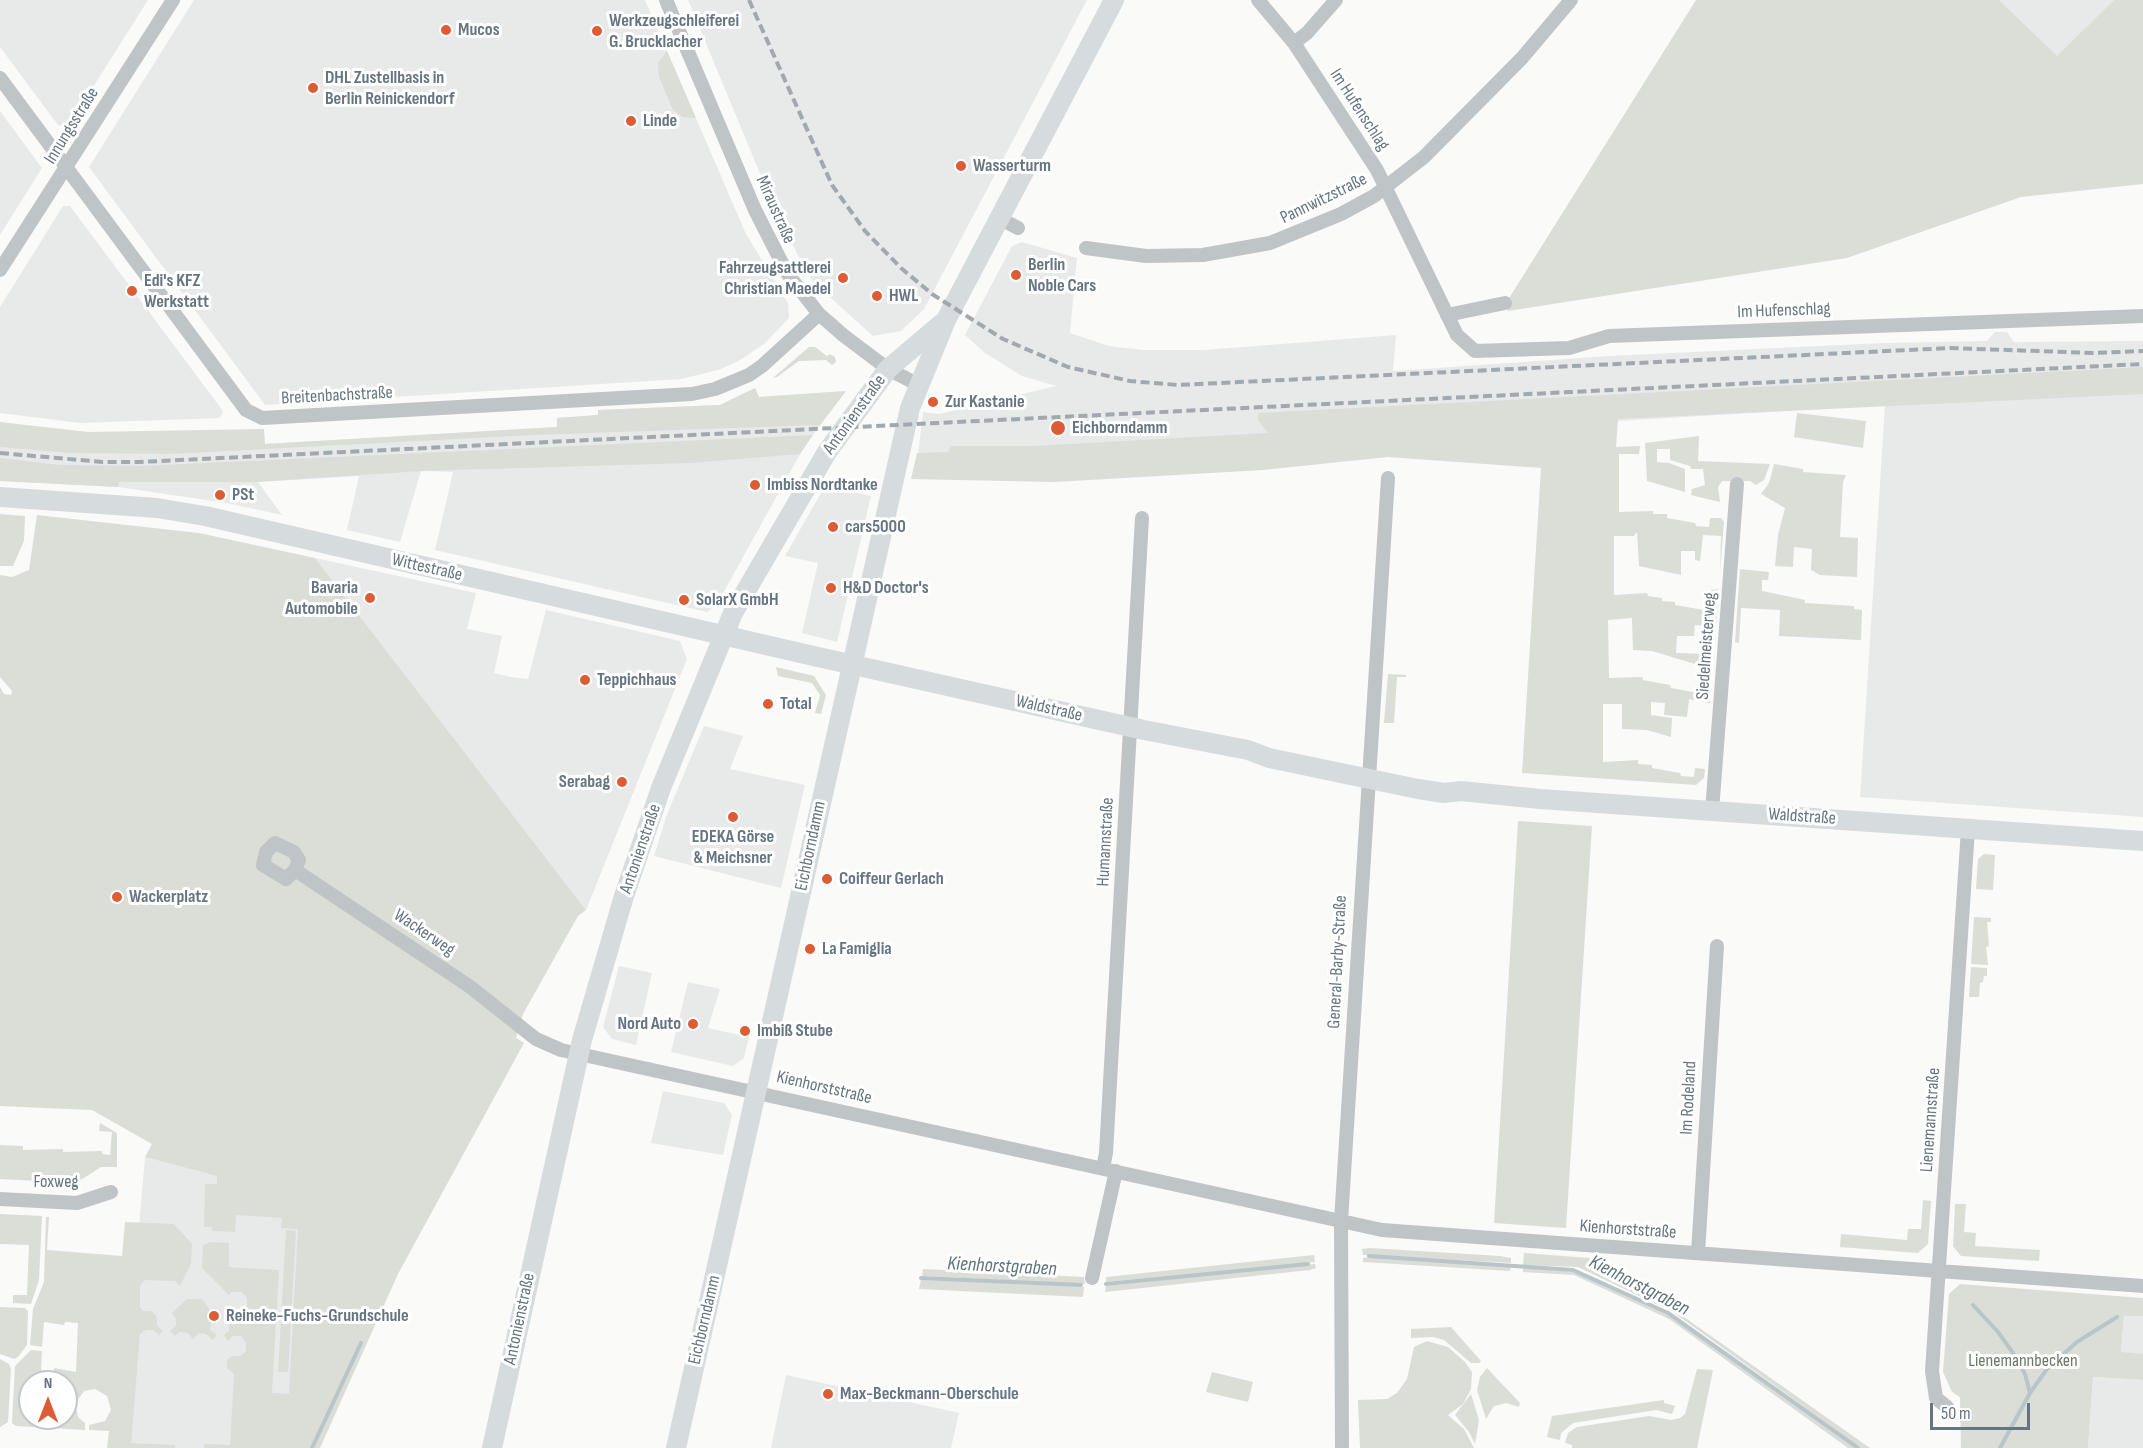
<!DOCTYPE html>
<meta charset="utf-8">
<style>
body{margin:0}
#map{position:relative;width:2143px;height:1448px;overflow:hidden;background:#fafaf8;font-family:"Sofia Sans Condensed",sans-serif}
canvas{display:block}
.north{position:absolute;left:18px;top:1370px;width:60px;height:60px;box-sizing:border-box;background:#fff;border:2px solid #c2c8cd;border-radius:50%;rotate:0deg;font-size:16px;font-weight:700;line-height:24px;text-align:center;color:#667581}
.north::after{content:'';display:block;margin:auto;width:21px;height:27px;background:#dc5c35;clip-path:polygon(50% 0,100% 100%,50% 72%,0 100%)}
.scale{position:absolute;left:1930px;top:1403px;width:100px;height:27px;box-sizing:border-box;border:3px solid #667581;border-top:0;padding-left:8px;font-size:18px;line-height:21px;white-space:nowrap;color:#667581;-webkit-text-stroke:4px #fff;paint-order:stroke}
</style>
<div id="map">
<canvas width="2143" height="1448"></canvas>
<div class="north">N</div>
<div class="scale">50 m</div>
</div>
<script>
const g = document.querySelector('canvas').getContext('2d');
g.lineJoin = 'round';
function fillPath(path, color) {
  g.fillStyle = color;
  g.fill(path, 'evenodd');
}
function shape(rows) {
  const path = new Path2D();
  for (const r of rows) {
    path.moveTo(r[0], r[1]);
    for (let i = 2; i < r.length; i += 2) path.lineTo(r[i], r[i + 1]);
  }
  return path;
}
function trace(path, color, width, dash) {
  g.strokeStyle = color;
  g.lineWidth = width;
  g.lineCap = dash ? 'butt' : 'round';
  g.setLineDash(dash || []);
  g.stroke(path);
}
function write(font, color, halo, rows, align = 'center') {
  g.font = font + ' "Sofia Sans Condensed",sans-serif';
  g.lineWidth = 6;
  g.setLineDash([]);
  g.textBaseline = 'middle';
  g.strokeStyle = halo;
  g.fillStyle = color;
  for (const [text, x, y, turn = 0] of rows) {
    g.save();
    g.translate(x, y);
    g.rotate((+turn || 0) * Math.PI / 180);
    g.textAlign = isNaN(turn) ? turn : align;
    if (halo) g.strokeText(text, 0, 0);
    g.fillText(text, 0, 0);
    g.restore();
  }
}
fillPath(shape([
 [0,0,148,0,69,125,63,127,58,125,0,47],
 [194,0,645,0,746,234,788,303,789,318,764,344,737,362,718,370,681,379,265,405,89,167],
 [688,0,1087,0,924,309,901,331,873,336,813,282,801,261,776,212],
 [1999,0,2114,0,2057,57],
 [0,111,42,168,0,235],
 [63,206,70,206,223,411,220,418,80,423,0,413,0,307],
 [1022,242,1077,258,1070,333,1109,346,1142,350,1205,350,1396,335,1393,371,1609,356,1883,343,1987,341,1995,332,2007,332,2014,342,2143,341,2143,817,1860,797,1885,405,917,463,923,412,939,414,1056,386,1022,376,985,353,965,335,1012,246],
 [755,388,759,397,846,391,804,447,717,604,707,612,435,550,453,472,421,471,400,542,347,530,359,476,258,482,282,515,227,503,118,487,0,481,0,442,26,445,265,444,557,427,557,418,598,415,598,410,720,405],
 [825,486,871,496,837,642,802,633,818,563,785,556],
 [315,558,476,593,467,629,502,636,494,673,511,677,528,679,546,610,680,641,687,659,586,910],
 [704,726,743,736,730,769,805,785,781,888,654,856,666,817],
 [619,966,652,973,636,1045,612,1039,603,1027],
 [688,982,720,989,708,1028,749,1037,744,1058,733,1066,671,1052],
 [663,1091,724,1103,732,1115,723,1155,651,1143],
 [145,1157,218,1176,304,1213,294,1394,244,1448,120,1448],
 [2124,1316,2143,1316,2143,1354,2121,1353],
 [786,1375,959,1413,951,1448,771,1448],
 [2093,1377,2143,1380,2143,1448,2088,1448]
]), '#e8e9e9');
fillPath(shape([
 [1696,0,1999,0,2057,56,2114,0,2143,0,2143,184,2021,197,1847,258,1508,311,1506,303],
 [667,51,696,118,683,117,673,110,659,77,658,63],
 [809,347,815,347,827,356,830,354,835,357,836,362,832,365,826,360,799,361,777,377,773,378],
 [2143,367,2143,394,1618,419,1616,447,1640,446,1639,454,1619,454,1619,512,1653,511,1653,514,1667,514,1667,518,1695,523,1696,526,1709,527,1710,518,1721,518,1724,522,1720,572,1721,536,1703,535,1700,561,1695,560,1695,551,1681,551,1681,575,1639,566,1637,532,1634,536,1614,536,1614,595,1647,593,1648,596,1662,598,1662,601,1675,602,1675,605,1704,610,1704,601,1711,601,1711,590,1718,589,1716,627,1695,625,1694,636,1677,636,1676,653,1708,654,1708,668,1652,651,1633,650,1632,618,1608,620,1609,678,1642,677,1643,680,1670,685,1671,688,1698,693,1699,684,1706,684,1706,673,1712,672,1710,703,1689,699,1687,717,1664,715,1665,703,1651,702,1651,715,1672,718,1671,737,1647,730,1622,729,1622,704,1603,704,1603,762,1638,760,1638,764,1652,765,1652,768,1680,773,1681,776,1694,777,1695,768,1705,769,1704,778,1696,785,1522,773,1541,468,1388,457,1263,470,1054,482,911,479,917,453,948,452,951,446,1035,446,1268,433,1258,420,1258,413],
 [755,388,759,397,846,391,820,425,532,435,170,454,70,453,0,447,0,422,88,432,264,429,265,444,557,427,557,418,598,415,598,410,720,405],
 [1797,413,1866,421,1863,448,1794,437],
 [813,435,800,454,690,463,421,471,257,482,119,482,118,487,0,481,0,458,60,465,140,466],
 [1699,436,1698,461,1770,464,1764,480,1756,485,1750,481,1722,481,1718,487,1720,502,1691,495,1692,489,1705,485,1703,469,1691,469,1690,466,1670,460,1670,449,1657,449,1657,462,1669,463,1685,469,1685,492,1647,481,1645,443],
 [1774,464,1803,469,1803,472,1846,475,1843,482,1840,537,1858,538,1857,577,1820,575,1811,570,1812,549,1794,547,1793,567,1775,566,1778,535,1785,508,1761,494,1769,483],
 [0,514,25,516,24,541,13,566,0,566],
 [37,515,199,533,315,558,586,910,578,916,523,1014,516,1038,524,1043,398,1274,320,1448,204,1448,204,1444,230,1445,234,1374,227,1368,227,1360,232,1356,241,1356,246,1351,246,1343,241,1336,233,1336,228,1341,224,1335,229,1331,229,1323,225,1317,228,1312,241,1312,247,1306,247,1298,242,1292,231,1292,229,1295,202,1268,203,1245,211,1242,229,1243,229,1267,279,1270,272,1393,289,1394,298,1229,281,1228,282,1218,236,1215,235,1232,212,1231,212,1227,204,1227,205,1184,217,1184,217,1176,145,1157,152,1144,92,1110,0,1106,0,687,4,694,11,695,12,691,0,677,0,575,12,577,29,570],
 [1740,569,1769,572,1768,580,1762,580,1762,591,1805,600,1805,603,1854,606,1854,609,1862,610,1861,640,1779,636,1780,610,1741,608,1739,643,1735,642],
 [776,667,814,676,826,695,821,714,815,713,820,695,812,683,778,676],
 [1388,674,1406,675,1406,677,1397,677,1394,723,1384,723],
 [1518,821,1592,826,1566,1228,1494,1223],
 [1984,854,1995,855,1993,890,1976,889,1978,859],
 [1974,917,1991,918,1991,922,1987,922,1989,946,1986,947,1988,965,1971,964],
 [1971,967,1987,968,1987,976,1984,976,1983,982,1980,983,1979,997,1969,997],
 [100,1123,117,1133,117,1167,101,1167,76,1183,0,1179,0,1145,23,1146,23,1150,63,1149,63,1152,102,1151,102,1154,110,1155,112,1132,99,1131],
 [1923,1200,1931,1201,1928,1244,1918,1253,1840,1247,1841,1234,1907,1240,1908,1229,1921,1229],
 [1955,1204,1966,1204,1964,1232,1976,1233,1975,1246,2040,1250,2039,1261,1961,1256,1953,1246],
 [0,1214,42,1216,39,1280,31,1304,13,1303,13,1295,27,1295,29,1245,0,1244],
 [46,1217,49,1217,47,1250,122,1256,125,1222,174,1224,192,1244,191,1263,180,1286,175,1281,145,1280,140,1286,140,1307,143,1311,152,1311,157,1317,157,1325,163,1331,159,1335,153,1330,146,1330,140,1334,131,1443,175,1445,175,1448,107,1448,109,1431,89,1430,89,1425,105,1421,111,1410,107,1396,95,1389,84,1391,75,1404,78,1417,85,1423,85,1430,16,1426,12,1423,15,1366,31,1350,42,1351,41,1370,54,1371,54,1368,76,1372,78,1323,65,1322,64,1325,44,1322,42,1347,30,1345,33,1309,44,1282],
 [30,1382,66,1382,66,1418,30,1418],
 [286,1230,296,1231,288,1372,278,1372],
 [1370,1248,1500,1256,1511,1258,1511,1263,1363,1255,1362,1249],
 [1524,1253,1602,1259,1595,1271,1667,1305,1870,1448,1861,1448,1673,1312,1578,1267,1523,1265],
 [1314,1255,1315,1262,1106,1282,1106,1277],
 [1370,1257,1395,1259,1511,1267,1510,1271,1363,1262,1363,1258],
 [1315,1264,1316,1268,1310,1270,1105,1292,1106,1286],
 [1523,1268,1577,1272,1670,1316,1855,1448,1848,1448,1669,1319,1574,1275,1523,1272],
 [923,1269,1084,1277,1085,1284,922,1276],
 [921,1279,1084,1287,1083,1297,919,1289],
 [1960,1284,2143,1298,2143,1316,2124,1316,2121,1352,2143,1354,2143,1380,2093,1377,2088,1448,1961,1448,1960,1397,1952,1392,1943,1372,1949,1294],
 [187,1299,202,1299,215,1317,211,1322,210,1330,217,1335,213,1340,206,1334,199,1333,193,1339,188,1333,179,1332,175,1336,170,1331,176,1326,176,1319,172,1313],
 [0,1307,25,1308,28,1311,27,1345,18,1357,14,1359,0,1354],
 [1451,1327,1481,1361,1479,1363,1471,1363,1444,1340,1433,1337,1411,1338,1411,1329],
 [1427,1341,1448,1347,1465,1362,1472,1372,1471,1389,1463,1404,1448,1415,1464,1429,1474,1448,1360,1448,1358,1400,1387,1399,1397,1393,1407,1379,1414,1347],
 [0,1359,9,1364,11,1369,8,1422,0,1427],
 [1487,1368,1520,1403,1519,1407,1506,1403,1494,1406,1486,1419,1477,1390,1480,1377],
 [1697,1369,1713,1370,1697,1448,1572,1448,1572,1445,1565,1443,1568,1433,1577,1427,1649,1416,1671,1420,1680,1418,1685,1414],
 [1212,1372,1253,1382,1248,1402,1206,1392],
 [1471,1394,1479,1420,1475,1444,1469,1432,1455,1415],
 [1664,1400,1664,1403,1675,1406,1672,1414,1656,1410,1573,1423,1561,1433,1560,1440,1547,1437,1552,1416]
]), '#daded7');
trace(shape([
 [1369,1256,1573,1270,1668,1313,1858,1448],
 [921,1278,1081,1285],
 [1106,1284,1308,1264],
 [1973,1305,1998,1332,2013,1353,2025,1374,2030,1393],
 [312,1448,361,1343],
 [2000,1448,2030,1393,2047,1369,2077,1342,2117,1317]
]), '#b9c5c9', 4);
trace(shape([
 [666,0,755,210,787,273,819,314,843,335,888,369,917,384],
 [1258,0,1294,43,1377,170,1457,335,1475,351,1569,348,1609,336,2143,316],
 [1294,43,1307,33,1336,0],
 [0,78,246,410,262,418,692,394,715,389,749,375,762,366,819,314],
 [999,218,1018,228],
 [1086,248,1146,256,1203,255,1270,243,1341,214,1374,196,1424,157,1522,58,1571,0],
 [0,270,173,0],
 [1447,315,1505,303],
 [1712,811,1737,484],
 [275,843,294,852,299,860,295,870,286,879,263,865,266,852,275,843],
 [295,870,469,986,536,1039,561,1050,1382,1230,2143,1286],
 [1103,1168,1106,1153,1142,518],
 [0,1199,77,1203,111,1192],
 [1698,1253,1717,946],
 [1092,1278,1116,1171],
 [1947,1407,1936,1398,1932,1371,1968,829],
 [1342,1448,1341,1221,1388,478]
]), '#bfc4c7', 14);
trace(shape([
 [0,497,157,508,205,516,818,657,1144,730,1248,750,1269,758,1418,789,1444,793,1461,791,1540,799,2143,841],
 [492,1448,582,1040,624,896,661,788,733,613,827,452,888,369,941,324],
 [676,1448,910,408,946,320,1114,0]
]), '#d6dbde', 20);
trace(shape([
 [749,0,832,185,865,231,901,268,932,294,1003,339,1068,367,1130,381,1178,385,1950,348,2094,353,2143,351],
 [0,453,103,462,140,462,2143,364]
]), '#a1a8ae', 4, [9, 4.5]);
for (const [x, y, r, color] of [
 [446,30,6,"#dc5c35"],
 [597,31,6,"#dc5c35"],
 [313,88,6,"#dc5c35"],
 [631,121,6,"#dc5c35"],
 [961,166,6,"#dc5c35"],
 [1016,275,6,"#dc5c35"],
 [843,278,6,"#dc5c35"],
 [132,291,6,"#dc5c35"],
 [877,296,6,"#dc5c35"],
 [933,402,6,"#dc5c35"],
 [1058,428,8,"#dc5c35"],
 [755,485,6,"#dc5c35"],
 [220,495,6,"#dc5c35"],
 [833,527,6,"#dc5c35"],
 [831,588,6,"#dc5c35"],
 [370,598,6,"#dc5c35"],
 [684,600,6,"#dc5c35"],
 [585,680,6,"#dc5c35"],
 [768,704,6,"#dc5c35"],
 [622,782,6,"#dc5c35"],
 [733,817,6,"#dc5c35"],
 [827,879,6,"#dc5c35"],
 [117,897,6,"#dc5c35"],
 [810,949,6,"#dc5c35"],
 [693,1024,6,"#dc5c35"],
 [745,1031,6,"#dc5c35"],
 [214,1316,6,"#dc5c35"],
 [828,1394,6,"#dc5c35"]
]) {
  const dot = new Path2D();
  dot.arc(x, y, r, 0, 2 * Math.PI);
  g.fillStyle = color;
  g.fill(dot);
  trace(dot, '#fff', 2);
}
write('bold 18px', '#667581', '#fff', [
 ["Werkzeugschleiferei",609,21],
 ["G. Brucklacher",609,42],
 ["Mucos",458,30],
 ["DHL Zustellbasis in",325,78],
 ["Berlin Reinickendorf",325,99],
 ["Linde",643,121],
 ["Wasserturm",973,166],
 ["Berlin",1028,265],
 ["Noble Cars",1028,286],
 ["Fahrzeugsattlerei",831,268,"right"],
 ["Christian Maedel",831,289,"right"],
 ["Edi's KFZ",144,281],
 ["Werkstatt",144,302],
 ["HWL",889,296],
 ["Zur Kastanie",945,402],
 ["Eichborndamm",1072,428],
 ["Imbiss Nordtanke",767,485],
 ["PSt",232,495],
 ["cars5000",845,527],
 ["Bavaria",358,588,"right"],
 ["Automobile",358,609,"right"],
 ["H&D Doctor's",843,588],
 ["SolarX GmbH",696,600],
 ["Teppichhaus",597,680],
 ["Total",780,704],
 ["Serabag",610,782,"right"],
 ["EDEKA Görse",733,837,"center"],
 ["& Meichsner",733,858,"center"],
 ["Coiffeur Gerlach",839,879],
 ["Wackerplatz",129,897],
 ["La Famiglia",822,949],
 ["Nord Auto",681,1024,"right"],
 ["Imbiß Stube",757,1031],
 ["Reineke-Fuchs-Grundschule",226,1316],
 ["Max-Beckmann-Oberschule",840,1394]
], 'left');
write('18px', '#667581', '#fff', [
 ["Im Hufenschlag",1359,110,57],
 ["Innungsstraße",72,126,-58],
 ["Pannwitzstraße",1324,199,-26],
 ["Miraustraße",775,210,66],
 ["Im Hufenschlag",1784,311,-2],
 ["Breitenbachstraße",337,396,-3],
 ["Antonienstraße",855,415,-54],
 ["Wittestraße",427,568,13],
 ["Siedelmeisterweg",1707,646,-86],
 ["Waldstraße",1049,709,13],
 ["Waldstraße",1802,817,4],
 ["Humannstraße",1106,842,-87],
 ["Eichborndamm",811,846,-78],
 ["Antonienstraße",641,849,-71],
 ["Wackerweg",424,933,34],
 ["General-Barby-Straße",1338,962,-87],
 ["Kienhorststraße",824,1088,13],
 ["Im Rodeland",1689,1098,-87],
 ["Lienemannstraße",1931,1120,-86],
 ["Foxweg",56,1182],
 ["Kienhorststraße",1628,1230,4],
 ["Antonienstraße",520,1319,-78],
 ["Eichborndamm",705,1320,-77]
]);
write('18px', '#687a65', '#fff', [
 ["Lienemannbecken",2023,1361]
]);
write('italic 20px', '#60747b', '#fff', [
 ["Kienhorstgraben",1002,1267,3],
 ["Kienhorstgraben",1639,1286,27]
]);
</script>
